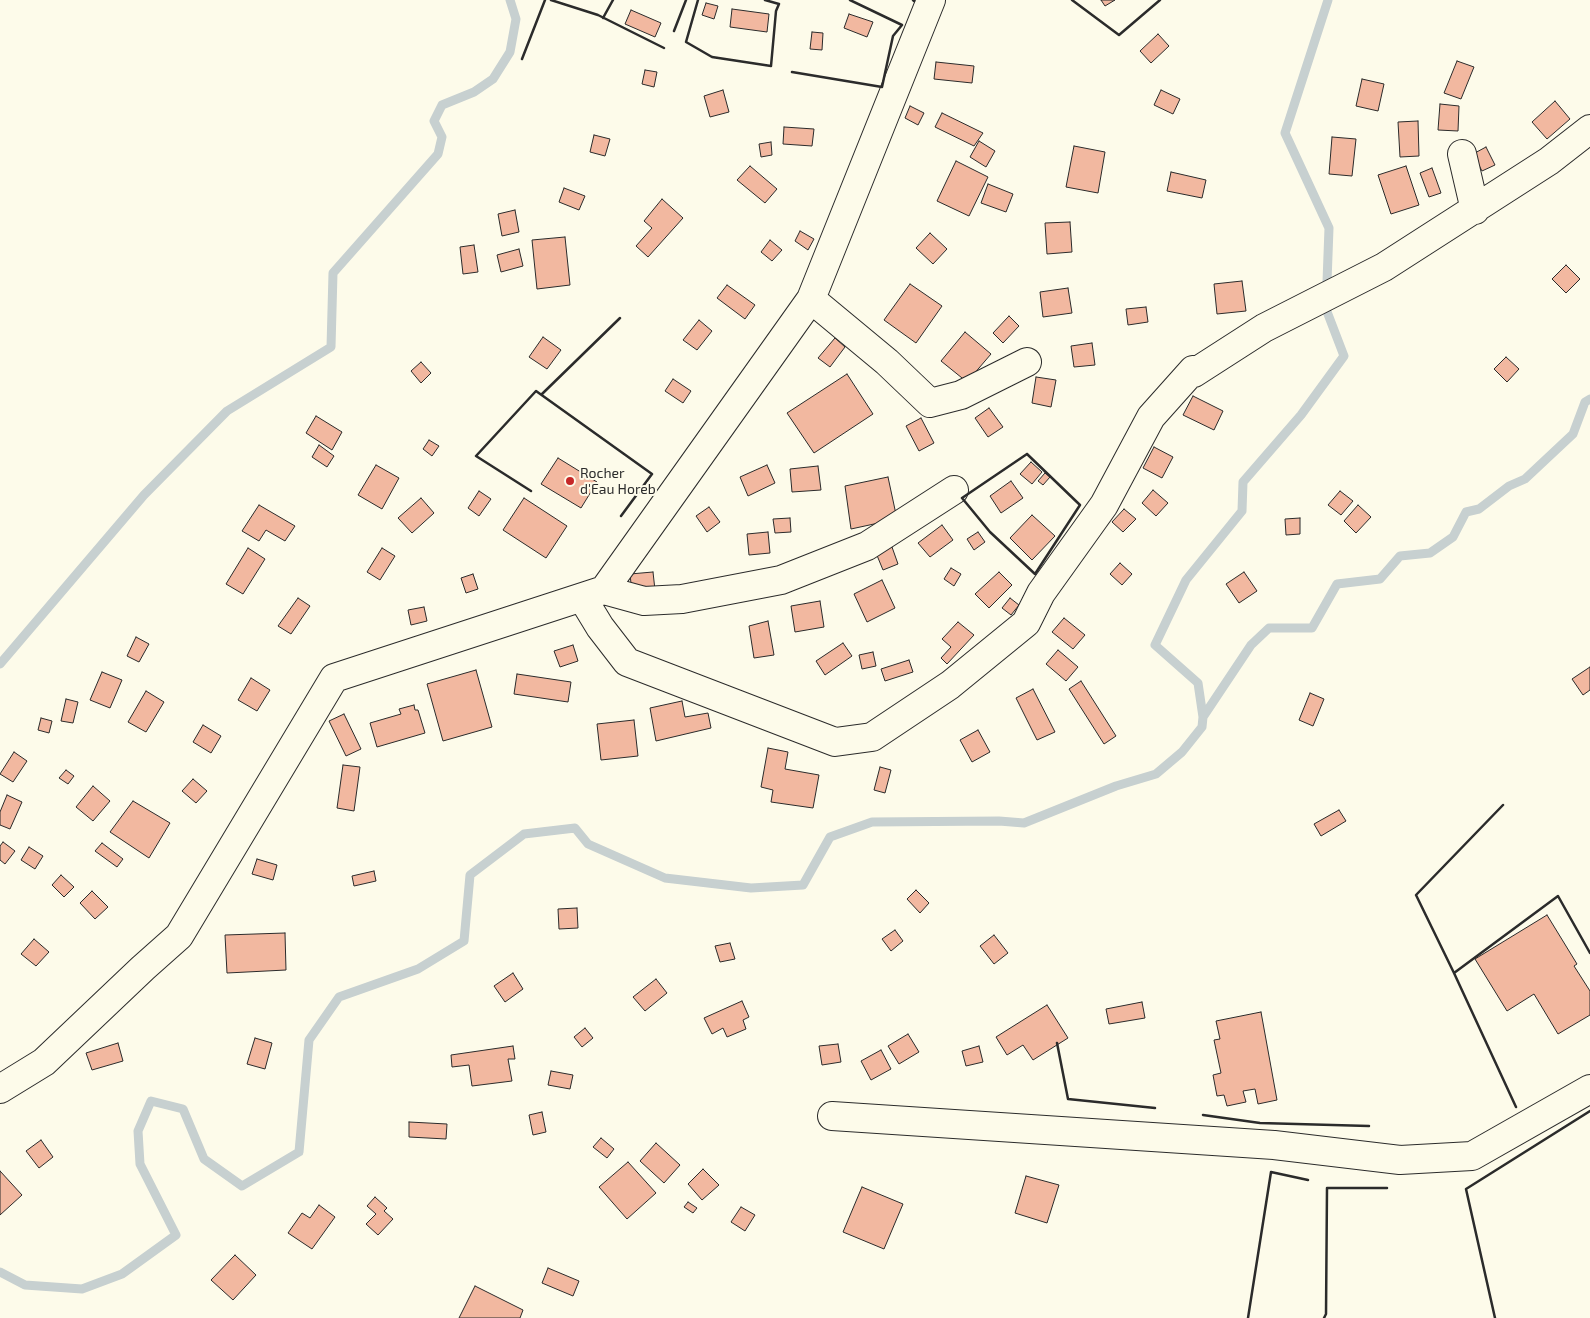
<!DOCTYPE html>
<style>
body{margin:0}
canvas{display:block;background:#fdfbea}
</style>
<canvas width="1590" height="1318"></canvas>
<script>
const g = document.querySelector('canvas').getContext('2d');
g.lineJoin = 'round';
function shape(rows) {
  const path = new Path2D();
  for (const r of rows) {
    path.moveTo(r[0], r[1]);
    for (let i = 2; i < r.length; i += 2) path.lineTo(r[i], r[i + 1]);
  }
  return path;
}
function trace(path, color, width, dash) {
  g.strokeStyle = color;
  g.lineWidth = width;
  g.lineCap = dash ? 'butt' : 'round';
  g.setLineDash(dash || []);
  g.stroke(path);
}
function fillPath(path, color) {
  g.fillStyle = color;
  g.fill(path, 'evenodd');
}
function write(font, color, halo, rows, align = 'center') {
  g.font = font + ' "Exo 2",sans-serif';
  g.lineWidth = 4;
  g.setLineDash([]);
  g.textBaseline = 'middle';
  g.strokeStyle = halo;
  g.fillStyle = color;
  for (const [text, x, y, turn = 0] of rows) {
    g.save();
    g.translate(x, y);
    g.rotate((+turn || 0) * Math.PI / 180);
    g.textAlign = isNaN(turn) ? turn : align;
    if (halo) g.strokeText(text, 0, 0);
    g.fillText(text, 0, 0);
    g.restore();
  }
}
trace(shape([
 [0,664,144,495,227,411,331,347,333,273,438,154,442,137,434,121,442,105,474,92,493,79,510,52,516,19,510,0],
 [1203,717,1251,645,1269,628,1312,628,1337,584,1380,579,1400,556,1430,553,1453,537,1466,512,1479,509,1509,486,1525,479,1573,434,1585,402,1590,399],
 [0,1272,25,1285,82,1289,122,1274,176,1235,140,1164,138,1131,151,1101,183,1109,204,1159,242,1186,299,1152,309,1040,339,997,418,969,464,941,470,875,524,834,575,828,588,844,665,878,751,888,803,885,830,837,872,822,999,821,1024,823,1116,786,1156,774,1182,752,1202,727,1203,717,1198,683,1155,645,1186,580,1242,511,1243,482,1301,415,1344,356,1326,309,1329,228,1285,133,1328,0]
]), '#c7d0d0', 9);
const building = shape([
 [1101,0,1115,0,1105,6,1101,0],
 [706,3,718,6,714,19,702,15,706,3],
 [732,9,769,14,767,32,730,27,732,9],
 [631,10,661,23,655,37,625,24,631,10],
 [849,14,873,22,867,37,844,28,849,14],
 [812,32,823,33,822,50,810,49,812,32],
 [1158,34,1169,46,1151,63,1140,51,1158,34],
 [1457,61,1474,67,1461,99,1444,93,1457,61],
 [936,62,974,66,972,83,934,79,936,62],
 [645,70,657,72,654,87,642,84,645,70],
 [1362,79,1384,84,1378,111,1356,106,1362,79],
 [723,90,729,112,710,117,704,96,723,90],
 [1161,90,1180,99,1173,114,1154,105,1161,90],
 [1555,101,1570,119,1547,139,1532,122,1555,101],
 [1440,104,1459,106,1458,131,1438,130,1440,104],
 [910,106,924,113,918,125,905,118,910,106],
 [942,113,983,133,974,146,935,127,942,113],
 [1418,121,1419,156,1400,157,1398,122,1418,121],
 [784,127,814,129,812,146,783,144,784,127],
 [594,135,610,139,605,156,590,152,594,135],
 [1332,137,1356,139,1352,176,1329,174,1332,137],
 [979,141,995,151,986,167,970,157,979,141],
 [771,142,772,155,761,157,759,144,771,142],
 [1074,146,1105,152,1098,193,1066,187,1074,146],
 [1486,147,1495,165,1482,171,1473,154,1486,147],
 [956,161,988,177,969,216,937,201,956,161],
 [750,166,777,189,765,203,737,180,750,166],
 [1406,166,1419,205,1391,214,1378,175,1406,166],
 [1432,168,1441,193,1429,197,1420,173,1432,168],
 [1171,172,1206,180,1202,198,1167,191,1171,172],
 [988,184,1013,194,1006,212,981,203,988,184],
 [564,188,585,196,579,210,559,202,564,188],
 [662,199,683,218,648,257,636,246,652,228,644,221,662,199],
 [515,210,519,232,502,236,498,214,515,210],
 [1070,222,1072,252,1047,254,1045,223,1070,222],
 [800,231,814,239,808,250,795,241,800,231],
 [930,233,947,249,933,264,916,248,930,233],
 [565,237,570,285,537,289,532,240,565,237],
 [770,240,782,250,772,261,761,252,770,240],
 [474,245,478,272,463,274,460,247,474,245],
 [519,249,523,266,501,272,497,255,519,249],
 [1566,265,1580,279,1566,293,1552,279,1566,265],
 [1242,281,1246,311,1217,314,1214,284,1242,281],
 [910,284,942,306,916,343,884,320,910,284],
 [727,285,755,305,745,319,717,298,727,285],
 [1068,288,1072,313,1043,317,1040,292,1068,288],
 [1146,307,1148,322,1128,325,1126,309,1146,307],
 [1009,316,1019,326,1003,343,993,333,1009,316],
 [699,320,712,331,697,350,683,340,699,320],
 [965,332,991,354,967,382,941,361,965,332],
 [543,337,561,350,547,369,529,357,543,337],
 [835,338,845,347,830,367,818,358,835,338],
 [1092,343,1095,365,1074,367,1071,346,1092,343],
 [1506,357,1519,369,1507,382,1494,369,1506,357],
 [421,362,431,373,421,383,411,371,421,362],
 [847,374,873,414,814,453,787,413,847,374],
 [1036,377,1056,380,1051,407,1032,403,1036,377],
 [673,379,691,391,683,403,665,391,673,379],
 [1193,396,1223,411,1214,430,1183,415,1193,396],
 [989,408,1003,427,988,437,975,418,989,408],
 [316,416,342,432,332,450,306,433,316,416],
 [921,418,934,443,919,451,906,426,921,418],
 [429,440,439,446,432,456,423,449,429,440],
 [319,445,334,456,327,467,312,457,319,445],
 [1154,447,1173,457,1162,478,1143,468,1154,447],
 [558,458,597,482,581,508,541,484,558,458],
 [1031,462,1042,472,1032,484,1020,474,1031,462],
 [376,465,399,478,382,509,358,495,376,465],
 [767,465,775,483,748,496,740,477,767,465],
 [818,466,821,490,792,492,790,469,818,466],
 [1045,473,1050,477,1043,485,1038,481,1045,473],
 [888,477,897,519,851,529,845,486,888,477],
 [1011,481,1023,498,1001,513,990,496,1011,481],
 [1153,490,1168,503,1156,516,1142,503,1153,490],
 [479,491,491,499,479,516,468,508,479,491],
 [1340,491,1353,501,1341,515,1328,505,1340,491],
 [421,498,434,513,412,533,398,518,421,498],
 [524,498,567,526,546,558,503,530,524,498],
 [259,505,295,526,285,541,266,530,259,541,242,531,259,505],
 [1358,505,1371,517,1356,533,1344,521,1358,505],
 [709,507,720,522,707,532,696,516,709,507],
 [1124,509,1136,519,1123,532,1112,522,1124,509],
 [1032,515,1055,536,1032,560,1010,538,1032,515],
 [790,518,791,532,775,533,773,519,790,518],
 [1300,518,1300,534,1286,535,1285,519,1300,518],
 [942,525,953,540,930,557,918,543,942,525],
 [768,532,770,553,749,555,747,534,768,532],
 [978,532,985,542,974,550,967,539,978,532],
 [892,547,898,564,883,570,876,553,892,547],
 [248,548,265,559,243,594,226,584,248,548],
 [382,548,395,556,380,580,367,572,382,548],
 [1120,563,1132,574,1122,585,1110,574,1120,563],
 [951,568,961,574,954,586,944,579,951,568],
 [653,572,655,590,632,593,630,574,653,572],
 [999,572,1012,585,989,608,975,594,999,572],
 [1244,572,1257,591,1239,603,1226,584,1244,572],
 [473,574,478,589,466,593,461,578,473,574],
 [882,580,895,608,867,622,854,594,882,580],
 [298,598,310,606,291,634,278,626,298,598],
 [1010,598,1019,605,1011,615,1002,608,1010,598],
 [820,601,824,627,795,632,791,606,820,601],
 [424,607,427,621,411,625,408,610,424,607],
 [1064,618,1085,635,1073,649,1052,632,1064,618],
 [768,621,774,655,754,658,749,626,768,621],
 [958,622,974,635,947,664,941,658,951,647,942,639,958,622],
 [136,637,149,644,139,662,127,656,136,637],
 [843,643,852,656,825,675,816,661,843,643],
 [573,645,578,661,560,667,554,651,573,645],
 [1058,650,1078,667,1066,681,1046,664,1058,650],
 [873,652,876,666,862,669,859,655,873,652],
 [909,660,913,672,885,681,881,669,909,660],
 [1590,667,1590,690,1583,695,1572,679,1590,667],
 [476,670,492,727,443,741,427,684,476,670],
 [102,672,122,680,110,708,90,700,102,672],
 [517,674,571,682,568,702,514,694,517,674],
 [251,678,270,690,257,711,238,700,251,678],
 [1081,681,1116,736,1104,744,1069,689,1081,681],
 [1033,689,1055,732,1037,740,1016,698,1033,689],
 [146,691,164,702,146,732,128,722,146,691],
 [1310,693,1324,699,1313,726,1299,720,1310,693],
 [66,699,78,702,73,723,61,721,66,699],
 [682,701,685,717,708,713,711,728,656,741,650,708,682,701],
 [414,705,415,710,418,710,425,733,377,747,370,723,401,714,399,709,414,705],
 [344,714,361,749,346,756,329,721,344,714],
 [41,718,52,721,49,733,38,730,41,718],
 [634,720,638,756,601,760,597,724,634,720],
 [203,725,221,736,211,753,193,742,203,725],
 [978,730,990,752,972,762,960,740,978,730],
 [768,748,788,752,785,769,819,775,813,808,771,802,773,790,761,787,768,748],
 [14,752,27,761,13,782,0,774,14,752],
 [343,765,360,767,354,811,337,808,343,765],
 [880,767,891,770,885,793,874,790,880,767],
 [66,770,74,776,68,784,59,778,66,770],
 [193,779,207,791,196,803,182,791,193,779],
 [93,786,110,801,93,821,76,807,93,786],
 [7,795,22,802,10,829,0,825,0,812,7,795],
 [133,801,170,823,149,858,110,832,133,801],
 [1339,810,1346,821,1321,836,1314,824,1339,810],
 [3,842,15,851,5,864,0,860,0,846,3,842],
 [102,843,123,859,117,867,95,851,102,843],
 [29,847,43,856,35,869,21,860,29,847],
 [257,859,277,865,273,880,252,874,257,859],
 [374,871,376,881,354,886,352,876,374,871],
 [61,875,74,887,64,897,52,885,61,875],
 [916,890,929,903,920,913,907,899,916,890],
 [92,891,108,907,95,919,80,903,92,891],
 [577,908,578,928,559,929,558,909,577,908],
 [1547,915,1577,964,1574,966,1590,991,1590,1015,1558,1034,1534,994,1507,1011,1475,959,1547,915],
 [895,930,903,941,891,951,882,939,895,930],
 [285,933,286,970,227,973,225,935,285,933],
 [994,935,1008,953,994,964,980,946,994,935],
 [34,939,49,952,36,966,21,954,34,939],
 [730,943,735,959,720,962,715,946,730,943],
 [513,973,523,989,505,1002,494,986,513,973],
 [656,979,667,993,645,1011,633,997,656,979],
 [742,1001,749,1017,743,1020,746,1029,727,1037,723,1028,712,1034,704,1018,742,1001],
 [1142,1002,1145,1018,1109,1024,1106,1009,1142,1002],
 [1047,1005,1068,1038,1033,1060,1023,1045,1007,1055,996,1037,1047,1005],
 [1261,1012,1277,1100,1258,1104,1255,1089,1243,1091,1246,1102,1227,1106,1224,1095,1217,1096,1213,1075,1221,1073,1214,1040,1220,1039,1216,1021,1261,1012],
 [585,1028,593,1038,582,1047,574,1037,585,1028],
 [908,1034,919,1052,899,1064,888,1046,908,1034],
 [255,1038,272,1043,265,1069,247,1064,255,1038],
 [118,1043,123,1061,92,1070,86,1053,118,1043],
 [838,1044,841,1062,822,1065,819,1046,838,1044],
 [513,1046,515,1059,508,1059,512,1081,472,1086,469,1065,452,1067,451,1055,513,1046],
 [979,1046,983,1062,966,1066,962,1051,979,1046],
 [881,1050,891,1069,871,1080,861,1061,881,1050],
 [551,1071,573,1075,570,1089,548,1085,551,1071],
 [542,1112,546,1132,533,1135,529,1115,542,1112],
 [409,1122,447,1124,446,1139,409,1137,409,1122],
 [601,1138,614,1149,607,1158,593,1147,601,1138],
 [41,1140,53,1157,39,1168,26,1151,41,1140],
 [656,1143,680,1165,664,1183,640,1161,656,1143],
 [628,1162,656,1193,627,1219,599,1187,628,1162],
 [703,1169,719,1185,702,1200,688,1184,703,1169],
 [0,1171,22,1195,0,1215,0,1171],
 [1026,1176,1059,1185,1047,1223,1015,1213,1026,1176],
 [862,1187,903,1204,884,1249,843,1232,862,1187],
 [375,1197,387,1208,384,1211,393,1219,378,1235,366,1224,376,1214,367,1206,375,1197],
 [688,1202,697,1208,693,1213,684,1207,688,1202],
 [319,1205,335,1217,312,1249,288,1233,302,1213,310,1218,319,1205],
 [741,1207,755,1215,745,1231,731,1222,741,1207],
 [235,1255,256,1275,233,1300,211,1280,235,1255],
 [548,1268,579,1281,573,1296,542,1283,548,1268],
 [475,1286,523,1310,520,1318,459,1318,475,1286]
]);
fillPath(building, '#f2b8a0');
trace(building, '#2b2b2b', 1);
const minor = shape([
 [1462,154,1475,210],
 [811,299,887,362,930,403,961,395,1027,362],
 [604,590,644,601,682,599,781,580,867,546,954,490],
 [583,599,600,627,627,662,835,742,872,737,950,685,1026,623,1041,593,1104,505,1151,417,1193,370,1194,373,1264,328,1384,267,1549,161,1590,129],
 [0,1089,44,1062,143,968,179,936,334,678,604,590,811,299,931,0],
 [832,1116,1274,1145,1400,1160,1472,1156,1590,1089]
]);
trace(minor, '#2b2b2b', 30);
trace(minor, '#fdfbea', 28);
trace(shape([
 [551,0,598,15,664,48],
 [698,0,686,42,712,57,771,66,776,11,779,4,765,0],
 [913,0,914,1],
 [1072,0,1119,35,1160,0],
 [603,18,613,0],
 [674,31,686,0],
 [522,59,545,0],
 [792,72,882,87,893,36,902,25,850,0],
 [542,394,620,318],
 [1027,454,1080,505,1035,574,990,532,962,498,1027,454],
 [531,491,476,456,536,391,652,474,621,516],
 [1454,973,1416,895,1503,805],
 [1057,1043,1068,1099,1155,1108],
 [1516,1107,1454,973,1558,896,1590,953],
 [1203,1115,1260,1123,1369,1126],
 [1248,1318,1271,1172,1308,1180],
 [1324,1318,1326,1314,1327,1188,1387,1188],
 [1495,1318,1466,1189,1590,1111]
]), '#2b2b2b', 2.5);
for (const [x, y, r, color] of [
 [570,481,5,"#c62828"]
]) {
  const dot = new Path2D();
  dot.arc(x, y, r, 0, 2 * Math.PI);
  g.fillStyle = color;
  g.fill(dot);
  trace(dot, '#fdfbea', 2);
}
write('14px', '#2b2b2b', '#fdfbea', [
 ["Rocher",580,473],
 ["d'Eau Horeb",580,489]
], 'left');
</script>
